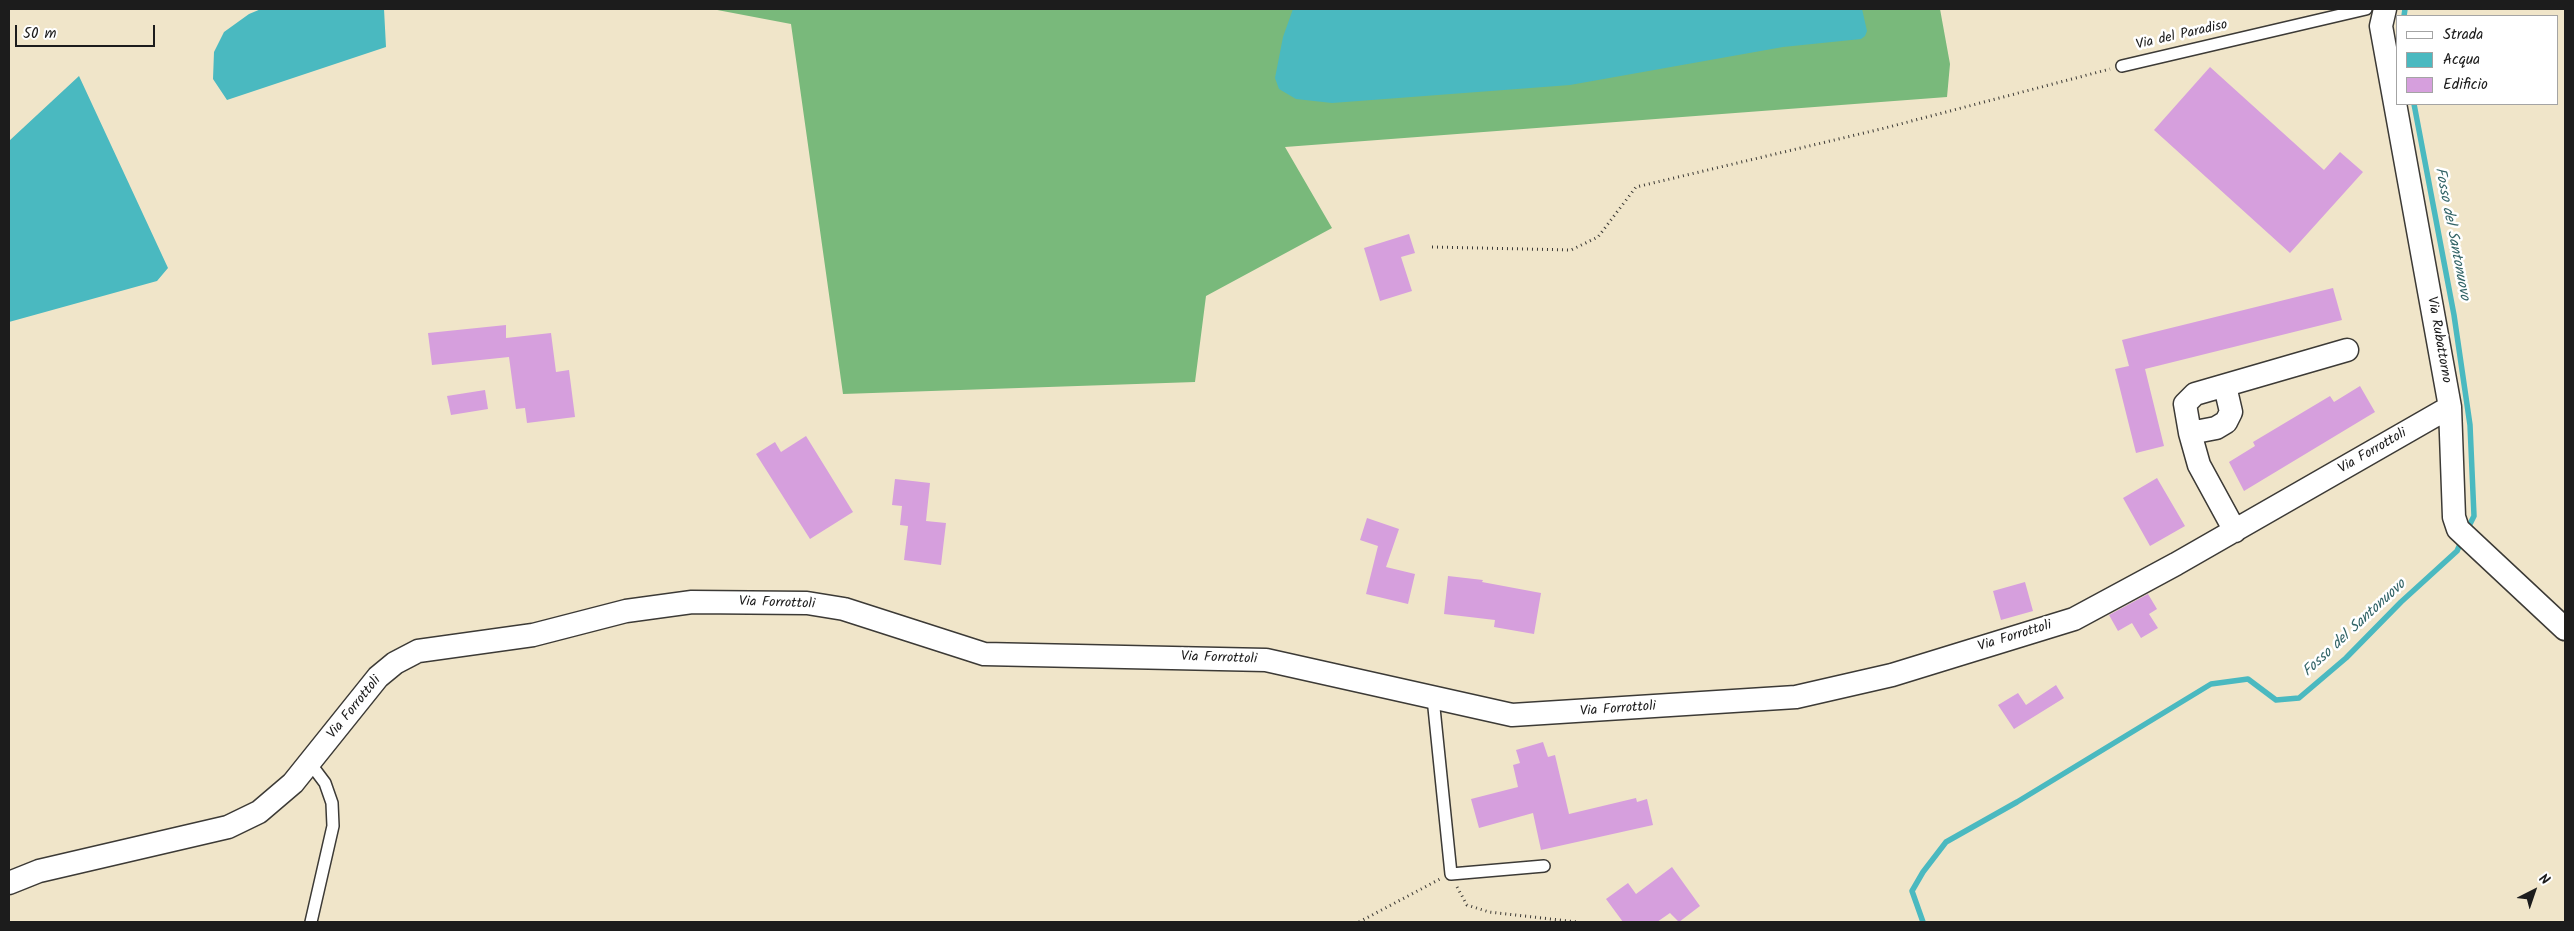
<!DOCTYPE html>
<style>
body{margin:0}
#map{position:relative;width:2574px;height:931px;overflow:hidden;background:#f0e5c9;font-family:Kalam,sans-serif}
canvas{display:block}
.frame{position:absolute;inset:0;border:10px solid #1c1c1c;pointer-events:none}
.legend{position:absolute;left:2396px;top:15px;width:162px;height:90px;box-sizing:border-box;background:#fff;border:1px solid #a4a4a4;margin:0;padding:6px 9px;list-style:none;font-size:15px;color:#1c1c1c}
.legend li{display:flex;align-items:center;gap:10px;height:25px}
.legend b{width:25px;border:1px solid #a4a4a4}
.north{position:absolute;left:2509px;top:866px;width:50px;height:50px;-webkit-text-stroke:4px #fff;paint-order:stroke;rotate:41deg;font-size:14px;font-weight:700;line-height:20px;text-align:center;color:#1c1c1c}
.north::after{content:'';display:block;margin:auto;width:18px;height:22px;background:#1c1c1c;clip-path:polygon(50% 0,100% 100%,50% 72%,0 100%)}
.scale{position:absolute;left:15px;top:25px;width:140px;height:22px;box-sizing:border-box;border:2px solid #1c1c1c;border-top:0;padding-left:6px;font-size:15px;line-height:18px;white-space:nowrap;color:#1c1c1c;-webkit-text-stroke:4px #fff;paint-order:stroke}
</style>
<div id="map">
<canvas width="2574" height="931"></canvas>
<div class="frame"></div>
<ul class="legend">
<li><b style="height:6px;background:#fff"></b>Strada</li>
<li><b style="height:14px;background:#4ab9c0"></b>Acqua</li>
<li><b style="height:14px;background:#d69fdd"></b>Edificio</li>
</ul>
<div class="north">N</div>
<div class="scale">50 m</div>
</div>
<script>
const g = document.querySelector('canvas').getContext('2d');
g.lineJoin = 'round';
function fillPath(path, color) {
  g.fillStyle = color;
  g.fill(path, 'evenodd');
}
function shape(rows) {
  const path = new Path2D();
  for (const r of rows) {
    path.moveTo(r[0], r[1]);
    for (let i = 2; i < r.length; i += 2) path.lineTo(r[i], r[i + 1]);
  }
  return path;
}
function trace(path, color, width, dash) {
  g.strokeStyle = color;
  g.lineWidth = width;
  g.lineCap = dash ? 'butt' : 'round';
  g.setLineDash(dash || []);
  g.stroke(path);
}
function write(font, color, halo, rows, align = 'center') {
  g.font = font + ' Kalam,sans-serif';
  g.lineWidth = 5;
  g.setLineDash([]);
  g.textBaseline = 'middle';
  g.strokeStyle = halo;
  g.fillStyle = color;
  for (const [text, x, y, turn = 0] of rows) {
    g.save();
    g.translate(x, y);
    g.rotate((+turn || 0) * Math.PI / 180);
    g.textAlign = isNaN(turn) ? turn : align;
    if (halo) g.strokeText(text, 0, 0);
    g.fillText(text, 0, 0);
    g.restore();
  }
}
fillPath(shape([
 [712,9,1940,9,1950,64,1947,97,1285,147,1332,228,1206,296,1195,382,843,394,791,24]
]), '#79b97b');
fillPath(shape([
 [261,9,384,9,386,47,227,100,213,79,214,52,224,32,249,14],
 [1293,9,1862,9,1867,31,1865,36,1861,39,1783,47,1570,85,1332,103,1296,99,1279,89,1275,78,1283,37],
 [79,76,168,268,157,281,9,322,9,141]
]), '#4ab9c0');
trace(shape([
 [2404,16,2405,9],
 [2414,104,2454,315,2470,425,2474,516,2467,530],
 [1923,922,1912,891,1923,872,1946,842,2017,802,2211,684,2248,679,2276,700,2299,698,2346,658,2401,602,2457,551,2462,540]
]), '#4ab9c0', 5.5);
fillPath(shape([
 [2210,67,2324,170,2340,152,2363,172,2290,253,2154,130],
 [1409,234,1415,253,1401,257,1412,291,1380,301,1364,248],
 [2333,288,2342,320,2145,369,2164,446,2136,453,2115,369,2129,366,2122,340],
 [506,325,506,338,551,333,556,372,569,370,575,417,527,423,525,408,516,409,509,357,432,365,428,333],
 [2360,386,2375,412,2244,491,2229,462,2255,446,2253,442,2330,396,2334,402],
 [485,390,488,409,451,415,447,396],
 [806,436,853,512,810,539,756,454,775,442,781,452],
 [2157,478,2185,526,2150,546,2123,498],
 [895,479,930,483,926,521,946,523,941,565,904,560,908,526,900,525,902,506,892,505],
 [1367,518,1399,529,1386,567,1415,574,1408,604,1366,594,1378,546,1360,540],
 [1448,576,1483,580,1482,582,1541,593,1534,634,1494,627,1495,620,1444,614],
 [2025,582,2033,611,2001,620,1993,591],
 [2148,594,2157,609,2149,614,2158,628,2141,638,2132,623,2118,631,2109,615],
 [2056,685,2064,698,2014,729,1998,705,2018,693,2026,705],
 [1543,742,1548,757,1555,755,1569,814,1636,798,1637,802,1647,799,1653,825,1541,850,1533,813,1479,828,1471,799,1518,787,1513,765,1520,763,1516,750],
 [1672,867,1700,906,1679,922,1670,913,1657,922,1623,922,1606,899,1628,883,1636,894]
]), '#d69fdd');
const lane = shape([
 [2122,66,2366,9],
 [1433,698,1451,874,1544,866],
 [310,763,325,783,332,803,333,826,311,922]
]);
const street = shape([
 [2385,9,2381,26,2450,407,2454,517,2458,529,2565,629],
 [2190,433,2216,428,2226,422,2231,412,2225,386],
 [2235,531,2199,465,2190,433,2185,404,2195,394,2347,350],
 [9,883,39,871,228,827,259,812,293,783,378,677,395,663,418,651,533,635,626,611,692,602,807,603,844,609,984,654,1266,660,1512,715,1796,697,1892,675,2074,619,2176,564,2450,407]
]);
trace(lane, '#3c3a36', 14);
trace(street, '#3c3a36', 25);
trace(shape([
 [1432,247,1571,250,1598,237,1636,187,1885,128,2110,69],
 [1457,887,1467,905,1489,912,1577,922],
 [1359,922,1440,879]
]), '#3c3a36', 3, [1, 4]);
trace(lane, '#fff', 11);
trace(street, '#fff', 22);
write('14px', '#1c1c1c', '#fff', [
 ["Via del Paradiso",2182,36,-13],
 ["Via Rubattorno",2438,340,80],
 ["Via Forrottoli",2373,452,-30],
 ["Via Forrottoli",777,604,2],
 ["Via Forrottoli",2015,637,-17],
 ["Via Forrottoli",1219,659,2],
 ["Via Forrottoli",355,708,-51],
 ["Via Forrottoli",1618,710,-4]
]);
write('italic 15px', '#316366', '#fff', [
 ["Fosso del Santonuovo",2451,234,79],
 ["Fosso del Santonuovo",2355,629,-43]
]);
</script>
